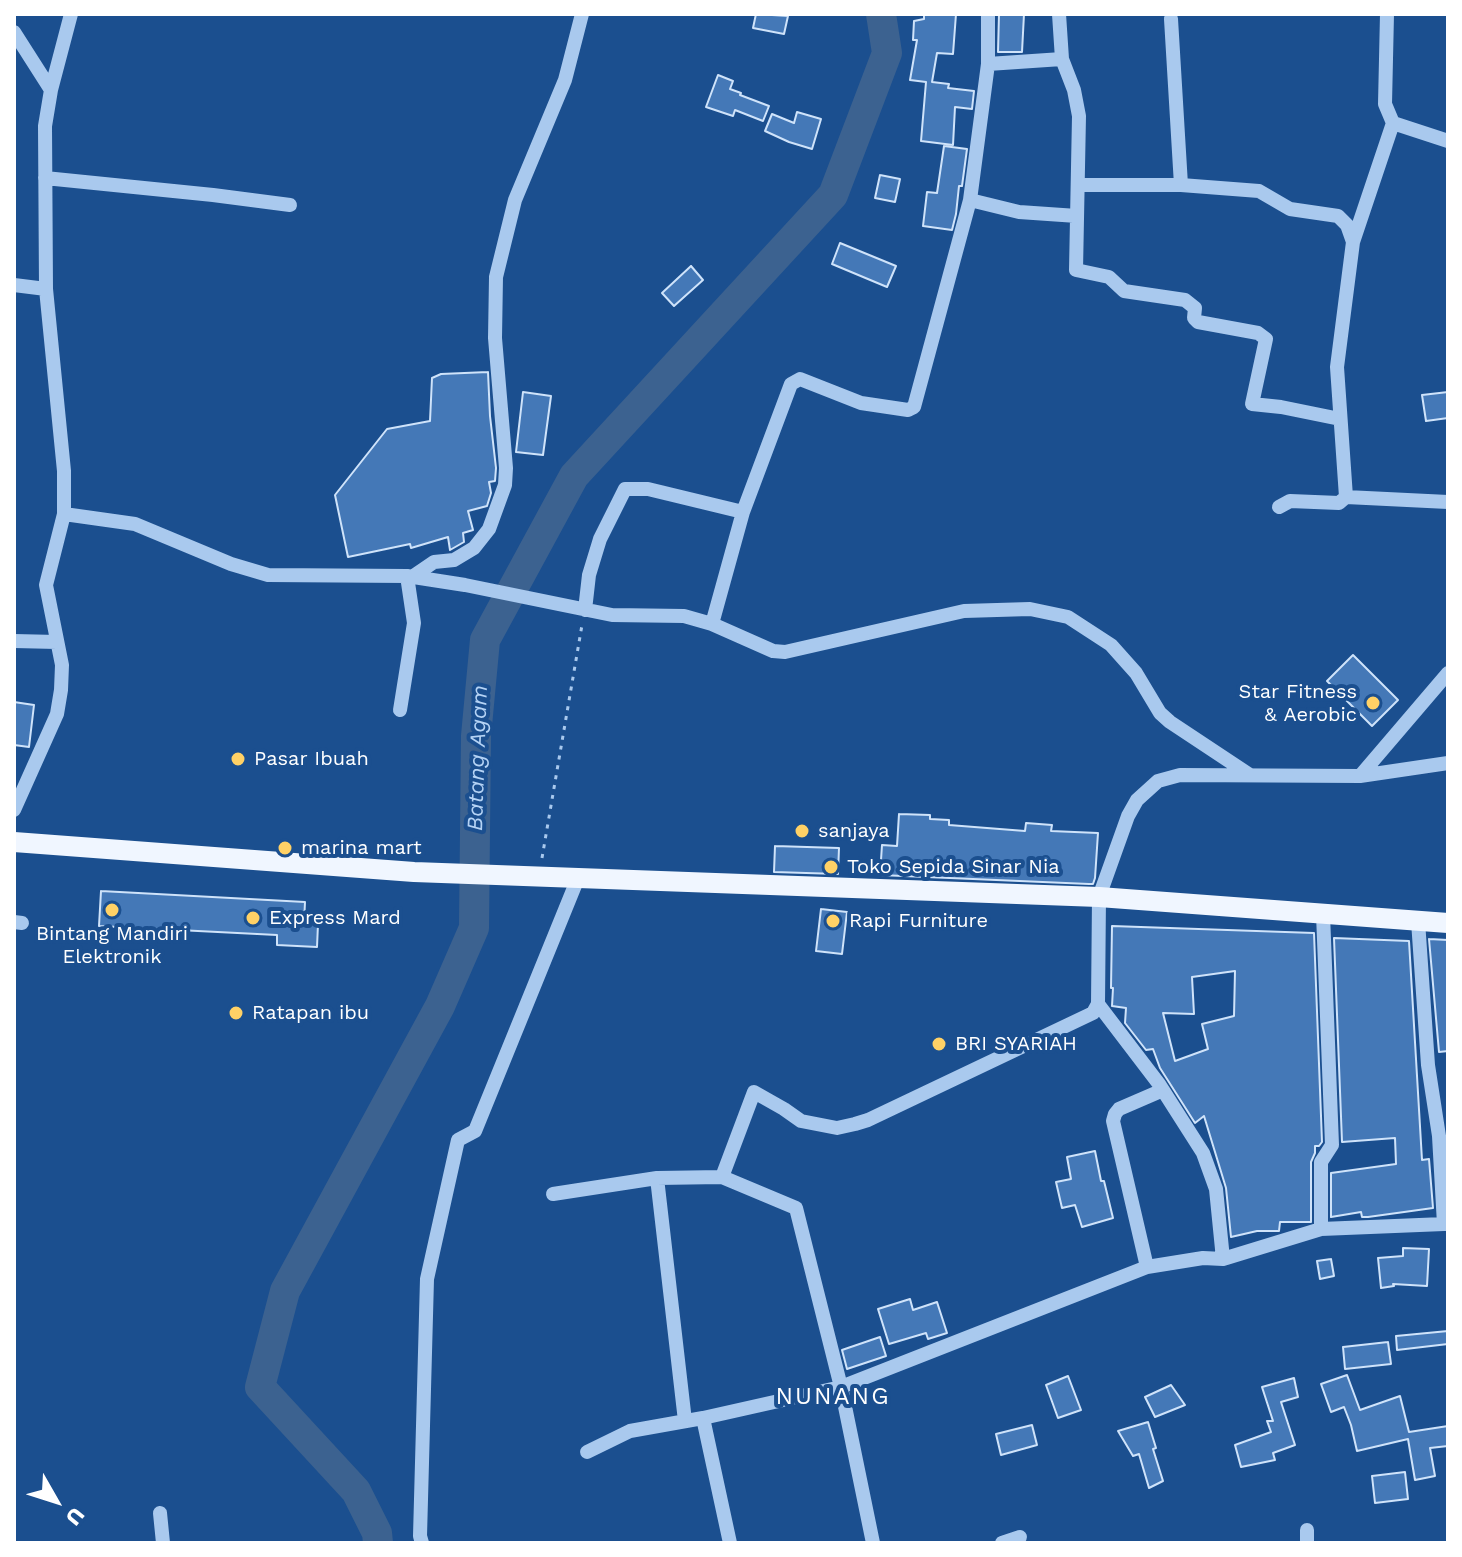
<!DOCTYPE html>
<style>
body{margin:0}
#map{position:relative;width:1462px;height:1557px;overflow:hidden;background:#1b4f8f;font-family:"Work Sans",sans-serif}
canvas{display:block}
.frame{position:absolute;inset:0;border:16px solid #fff;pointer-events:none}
.north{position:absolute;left:16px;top:1461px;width:80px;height:80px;-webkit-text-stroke:6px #1b4f8f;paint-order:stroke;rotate:129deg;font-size:22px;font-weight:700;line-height:32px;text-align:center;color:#fff}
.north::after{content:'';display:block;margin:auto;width:28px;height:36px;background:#fff;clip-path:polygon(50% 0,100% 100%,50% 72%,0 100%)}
</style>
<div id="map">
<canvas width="1462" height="1557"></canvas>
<div class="frame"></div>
<div class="north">U</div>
</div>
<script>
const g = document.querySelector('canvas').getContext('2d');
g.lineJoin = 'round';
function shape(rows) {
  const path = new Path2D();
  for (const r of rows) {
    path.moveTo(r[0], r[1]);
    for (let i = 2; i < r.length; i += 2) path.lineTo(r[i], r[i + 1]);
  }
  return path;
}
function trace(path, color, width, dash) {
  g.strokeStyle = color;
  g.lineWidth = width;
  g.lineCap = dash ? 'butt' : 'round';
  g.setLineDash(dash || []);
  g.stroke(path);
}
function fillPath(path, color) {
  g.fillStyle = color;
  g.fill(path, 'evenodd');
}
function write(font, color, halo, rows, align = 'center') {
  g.font = font + ' "Work Sans",sans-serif';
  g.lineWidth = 8;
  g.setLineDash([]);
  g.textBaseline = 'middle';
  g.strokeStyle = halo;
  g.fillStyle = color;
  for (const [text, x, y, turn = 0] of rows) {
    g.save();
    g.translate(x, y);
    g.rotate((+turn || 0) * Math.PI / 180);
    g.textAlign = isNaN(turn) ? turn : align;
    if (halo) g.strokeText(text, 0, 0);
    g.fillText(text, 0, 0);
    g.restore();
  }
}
trace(shape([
 [378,1543,377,1533,356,1491,260,1387,285,1291,440,1006,474,928,476,736,485,640,574,476,833,195,887,53,881,14]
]), '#3c6290', 30);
const building = shape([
 [756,14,788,16,784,34,753,28,756,14],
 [924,14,956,14,953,54,937,53,932,82,949,84,948,88,974,91,972,109,955,107,953,145,921,141,926,82,910,80,917,40,913,40,914,21,924,19,924,14],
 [999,14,1024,14,1022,52,998,52,999,14],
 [718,75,733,81,730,89,741,93,740,95,769,106,763,121,735,110,733,116,706,107,718,75],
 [797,112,821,119,812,149,789,142,765,131,772,114,794,123,797,112],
 [944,146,967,149,962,186,959,186,956,214,952,230,923,226,927,192,937,193,944,146],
 [880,175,900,179,895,202,875,198,880,175],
 [840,243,896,266,887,287,832,264,840,243],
 [691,266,703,280,674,306,662,293,691,266],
 [488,372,490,416,496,468,495,481,489,482,491,493,487,506,468,511,473,530,463,533,464,542,450,550,448,537,411,548,410,544,348,557,335,495,387,429,430,421,432,378,441,374,488,372],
 [523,392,551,396,543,455,516,452,523,392],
 [1448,392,1448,418,1426,421,1422,395,1448,392],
 [1353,655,1398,700,1372,726,1327,681,1353,655],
 [14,702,34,705,29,747,14,745,14,702],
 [899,814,930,815,930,819,949,820,949,825,1025,831,1026,823,1052,825,1051,831,1098,833,1095,878,1093,884,1089,884,880,875,882,845,897,846,899,814],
 [775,846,839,848,838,874,774,872,775,846],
 [101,891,305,902,304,923,318,924,317,947,277,945,277,935,99,926,101,891],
 [821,909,847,912,842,954,816,951,821,909],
 [1112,926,1314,933,1322,1142,1319,1146,1315,1146,1315,1153,1311,1162,1311,1222,1280,1222,1279,1231,1257,1231,1231,1237,1226,1188,1204,1116,1195,1123,1160,1068,1153,1049,1146,1050,1125,1023,1126,1008,1112,1006,1113,988,1111,988,1112,926],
 [1235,971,1234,1016,1202,1024,1208,1049,1175,1061,1163,1013,1194,1014,1192,977,1235,971],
 [1334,938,1409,941,1422,1160,1429,1159,1433,1208,1368,1217,1362,1217,1361,1212,1331,1217,1331,1173,1396,1164,1395,1138,1342,1142,1334,938],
 [1429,939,1448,940,1448,1051,1439,1052,1429,939],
 [1095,1151,1101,1181,1104,1181,1113,1218,1082,1227,1075,1205,1062,1208,1056,1182,1071,1179,1067,1157,1095,1151],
 [1403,1248,1429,1249,1427,1286,1393,1284,1394,1286,1381,1288,1378,1258,1403,1256,1403,1248],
 [1331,1259,1334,1276,1320,1279,1317,1261,1331,1259],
 [910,1299,913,1310,937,1302,947,1333,928,1339,926,1333,889,1344,878,1309,910,1299],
 [1448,1331,1448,1344,1397,1350,1396,1336,1448,1331],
 [880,1337,886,1356,847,1369,842,1350,880,1337],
 [1388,1342,1391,1364,1345,1369,1343,1347,1388,1342],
 [1347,1375,1360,1410,1400,1396,1409,1432,1448,1426,1448,1446,1430,1448,1435,1476,1415,1480,1408,1439,1357,1451,1351,1425,1344,1407,1331,1412,1321,1384,1347,1375],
 [1068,1376,1081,1410,1058,1418,1046,1385,1068,1376],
 [1294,1378,1298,1397,1281,1402,1295,1445,1273,1453,1275,1460,1241,1467,1235,1445,1271,1432,1267,1421,1273,1421,1262,1387,1294,1378],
 [1171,1385,1185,1405,1155,1417,1145,1397,1171,1385],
 [1148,1422,1156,1448,1153,1449,1163,1481,1149,1488,1139,1454,1133,1456,1118,1431,1148,1422],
 [1032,1425,1037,1445,1001,1455,996,1434,1032,1425],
 [1405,1472,1408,1499,1375,1503,1372,1476,1405,1472]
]);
fillPath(building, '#4478b7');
trace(building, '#cfe3fa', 2);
trace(shape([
 [542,858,582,625]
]), '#a9c9ee', 3, [4, 6]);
trace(shape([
 [1059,14,1062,59,1074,90,1079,116,1076,270,1109,277,1124,291,1185,300,1195,308,1194,318,1198,322,1258,333,1266,339,1252,404,1281,407,1340,419],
 [1171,19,1181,185],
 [14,32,51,90],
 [988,64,1062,59],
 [1393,123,1448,141],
 [45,178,213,195,290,205],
 [1079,185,1181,185,1259,191,1290,209,1338,216,1347,225,1353,242],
 [970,200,1019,212,1077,216],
 [14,285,46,289],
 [1346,497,1337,367,1353,242,1393,123,1385,104,1387,14],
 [1279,507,1290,501,1339,503,1346,497,1448,502],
 [64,514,135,524,231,564,268,575,407,576,465,585,612,615,684,616,712,624,773,651,785,652,964,611,1030,609,1068,617,1111,645,1136,673,1160,713,1170,722,1250,775],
 [412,577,434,562,454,560,474,548,489,529,505,485,506,468,495,338,496,277,515,200,565,80,582,14],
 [585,610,589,575,600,539,625,489,648,489,743,512,791,384,800,379,861,403,908,410,914,407,970,200,988,64,988,14],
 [712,624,743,512],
 [14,641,57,642],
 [400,710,414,623,407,576],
 [1360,776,1448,763],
 [14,810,57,714,61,690,62,665,46,585,64,514,64,471,46,289,45,126,51,90,71,14],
 [1418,921,1428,1065,1439,1136,1444,1224,1448,1224],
 [14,922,22,923],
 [722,1177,754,1092,784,1109,801,1121,837,1128,855,1124,868,1120,1093,1013,1098,1004],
 [657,1178,685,1421],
 [553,1194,657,1178,722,1177,796,1208,841,1387,703,1418,630,1431,587,1452],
 [1321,1229,1321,1162,1332,1145,1323,914],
 [1223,1259,1216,1189,1203,1153,1159,1084,1098,1004,1099,897,1128,816,1137,800,1158,781,1180,775,1360,776,1448,673],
 [1147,1267,1113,1121,1115,1114,1119,1109,1163,1090],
 [703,1418,730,1543],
 [160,1513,163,1543],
 [1307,1530,1307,1543],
 [422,1543,420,1536,427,1279,458,1140,475,1131,578,878],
 [873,1543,841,1387,1147,1267,1203,1258,1223,1259,1321,1229,1444,1224],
 [1002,1543,1020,1537]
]), '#a9c9ee', 14);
trace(shape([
 [14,842,414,872,1099,897,1448,923]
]), '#f0f6ff', 20);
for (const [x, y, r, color] of [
 [1373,703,8,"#ffd166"],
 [238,759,8,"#ffd166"],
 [802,831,8,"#ffd166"],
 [285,848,8,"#ffd166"],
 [831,867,8,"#ffd166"],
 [112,910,8,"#ffd166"],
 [253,918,8,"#ffd166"],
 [833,921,8,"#ffd166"],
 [236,1013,8,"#ffd166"],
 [939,1044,8,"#ffd166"]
]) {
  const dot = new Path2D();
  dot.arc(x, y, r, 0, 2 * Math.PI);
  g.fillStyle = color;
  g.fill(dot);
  trace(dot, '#1b4f8f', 3);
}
write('20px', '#fff', '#1b4f8f', [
 ["Star Fitness",1357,692,"right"],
 ["& Aerobic",1357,715,"right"],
 ["Pasar Ibuah",254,759],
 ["sanjaya",818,831],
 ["marina mart",301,848],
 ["Toko Sepida Sinar Nia",847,867],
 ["Express Mard",269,918],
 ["Rapi Furniture",849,921],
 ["Bintang Mandiri",112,934,"center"],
 ["Elektronik",112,957,"center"],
 ["Ratapan ibu",252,1013],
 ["BRI SYARIAH",955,1044]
], 'left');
write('italic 22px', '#b5d3f5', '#1b4f8f', [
 ["Batang Agam",478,758,-88]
]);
g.letterSpacing = '2px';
write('24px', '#fff', '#1b4f8f', [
 ["NUNANG",833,1397]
]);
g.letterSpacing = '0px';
</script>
